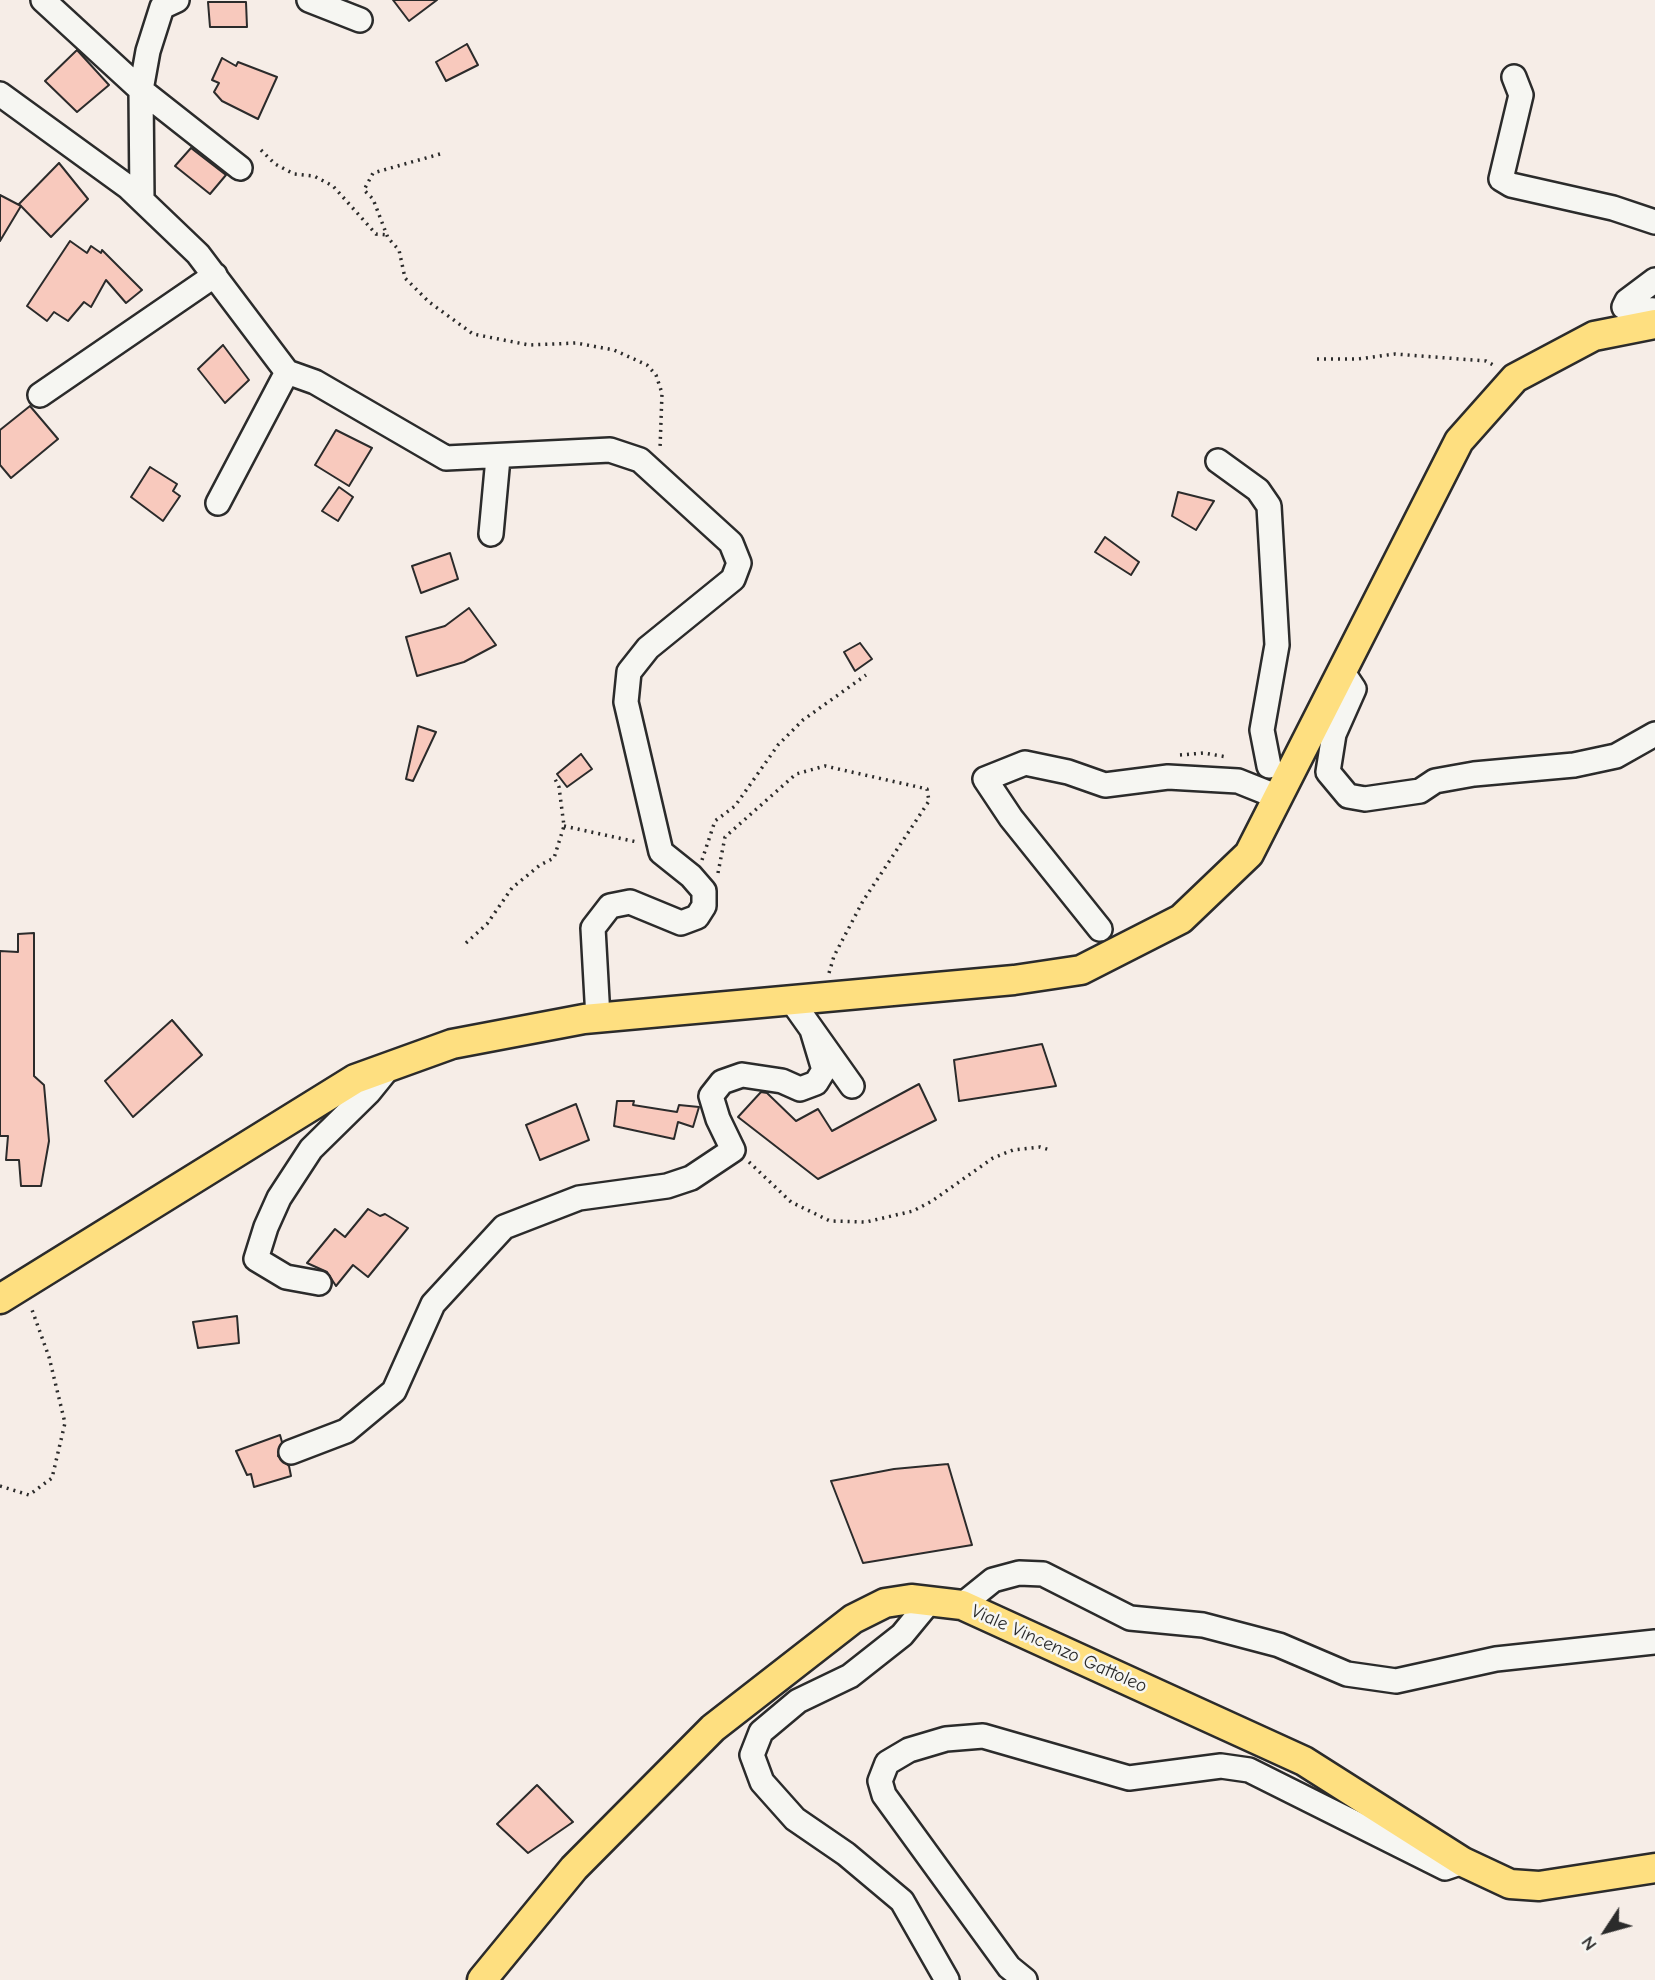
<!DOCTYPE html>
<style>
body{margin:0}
#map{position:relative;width:1655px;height:1980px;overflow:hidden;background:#f6ede7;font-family:"Comic Neue",sans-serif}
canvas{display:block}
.north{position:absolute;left:1571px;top:1896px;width:70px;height:70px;-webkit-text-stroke:5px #f6f6f2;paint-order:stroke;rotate:234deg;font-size:19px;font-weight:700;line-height:28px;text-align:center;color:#2b2b2b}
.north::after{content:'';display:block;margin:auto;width:24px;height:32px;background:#2b2b2b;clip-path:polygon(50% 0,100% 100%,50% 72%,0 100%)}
</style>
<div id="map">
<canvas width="1655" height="1980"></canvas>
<div class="north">N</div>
</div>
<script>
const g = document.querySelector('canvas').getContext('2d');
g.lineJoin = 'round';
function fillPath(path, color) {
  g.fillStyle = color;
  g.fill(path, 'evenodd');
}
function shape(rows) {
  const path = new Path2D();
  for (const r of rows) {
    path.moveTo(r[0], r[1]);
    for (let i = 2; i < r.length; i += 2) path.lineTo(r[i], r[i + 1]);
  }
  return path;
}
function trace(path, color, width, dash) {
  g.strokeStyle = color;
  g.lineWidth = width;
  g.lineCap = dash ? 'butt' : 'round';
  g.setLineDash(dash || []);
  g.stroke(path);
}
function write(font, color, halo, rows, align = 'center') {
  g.font = font + ' "Comic Neue",sans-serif';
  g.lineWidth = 5;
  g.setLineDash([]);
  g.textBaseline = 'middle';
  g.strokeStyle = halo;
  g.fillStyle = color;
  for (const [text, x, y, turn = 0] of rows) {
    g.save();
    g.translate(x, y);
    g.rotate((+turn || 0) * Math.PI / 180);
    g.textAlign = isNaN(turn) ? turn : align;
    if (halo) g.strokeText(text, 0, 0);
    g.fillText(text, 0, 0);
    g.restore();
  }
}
const building = shape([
 [393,0,437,0,409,21,393,0],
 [208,2,246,2,247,27,210,27,208,2],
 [467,44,478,65,446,81,436,62,467,44],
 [77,50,109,85,77,112,45,81,77,50],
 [222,58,236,66,238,62,277,77,258,119,222,101,214,92,219,83,212,80,222,58],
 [191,148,226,175,210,194,175,166,191,148],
 [59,163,88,199,51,237,19,204,59,163],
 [0,195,21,206,0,241,0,195],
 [70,241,87,253,91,246,101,253,102,250,142,290,126,303,106,280,91,307,84,302,68,321,54,312,47,321,27,306,70,241],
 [223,345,249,380,225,403,198,369,223,345],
 [30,406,58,439,11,478,0,465,0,430,30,406],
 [336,430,372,448,349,486,315,465,336,430],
 [150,467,177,484,173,491,180,496,163,521,131,497,150,467],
 [339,487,353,497,338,521,322,511,339,487],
 [1178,492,1214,501,1196,530,1172,516,1178,492],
 [1105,537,1139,562,1131,575,1095,552,1105,537],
 [450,553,458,579,421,593,412,566,450,553],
 [469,608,496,645,464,662,417,676,406,637,445,626,469,608],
 [860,643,872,659,855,671,844,652,860,643],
 [418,726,436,732,413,781,406,779,418,726],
 [581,754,592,769,567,787,557,774,581,754],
 [34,933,34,1076,44,1085,49,1141,41,1186,21,1186,19,1160,6,1160,8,1136,0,1136,0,951,18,952,18,934,34,933],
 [172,1020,202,1055,133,1117,105,1081,172,1020],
 [1042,1044,1056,1086,959,1101,954,1060,1042,1044],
 [919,1084,936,1120,818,1179,738,1117,761,1092,767,1093,796,1121,818,1109,832,1131,919,1084],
 [617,1101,634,1101,633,1105,677,1112,679,1105,699,1107,693,1127,678,1122,674,1139,614,1126,617,1101],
 [576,1104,589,1140,540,1160,526,1125,576,1104],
 [368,1209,380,1216,385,1214,408,1228,368,1277,353,1265,336,1286,327,1272,307,1263,335,1229,345,1237,368,1209],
 [237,1316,239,1343,198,1348,193,1322,237,1316],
 [280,1435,282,1442,278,1456,289,1466,291,1476,254,1487,251,1474,247,1475,236,1451,280,1435],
 [948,1464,972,1545,863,1563,831,1481,894,1469,948,1464],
 [537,1785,573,1822,528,1853,497,1824,537,1785]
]);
fillPath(building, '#f8c9bd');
trace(building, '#2b2b2b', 2);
const minor = shape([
 [43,0,141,90,240,168],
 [309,0,360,20],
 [1514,77,1521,95,1501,179,1511,185,1613,208,1655,222],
 [0,94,128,187,198,254,287,372,315,382,446,458,610,450,640,460,731,543,739,563,733,579,648,648,629,672,626,702,661,852,691,876,704,891,704,906,697,917,681,923,630,902,610,906,593,928,598,1018],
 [142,200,141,90,148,51,162,7,177,0],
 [1655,280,1627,301,1624,307,1655,310],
 [40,395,215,275],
 [1218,461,1258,490,1269,506,1277,645,1262,730,1269,766],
 [218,503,287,372],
 [491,534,498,458],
 [1342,671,1354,689,1334,734,1328,772,1348,796,1365,799,1420,791,1435,781,1474,774,1574,765,1616,756,1655,734],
 [1100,929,1011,818,985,779,1025,763,1068,772,1105,785,1168,777,1238,781,1278,797],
 [791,1000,852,1086],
 [319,1283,286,1277,256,1259,266,1227,279,1198,311,1149,369,1092,390,1066],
 [291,1452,346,1431,394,1391,433,1304,504,1227,579,1198,667,1186,691,1178,733,1150,718,1119,711,1096,722,1082,742,1075,782,1081,800,1089,816,1083,824,1070,812,1030],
 [930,1601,902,1635,850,1676,798,1701,761,1732,752,1755,762,1782,795,1819,846,1854,902,1901,947,1980],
 [962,1605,993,1580,1019,1573,1043,1574,1130,1618,1203,1625,1279,1645,1347,1674,1396,1681,1496,1659,1655,1642],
 [1025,1980,1009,1967,884,1795,880,1781,887,1763,909,1750,946,1739,983,1736,1129,1778,1221,1766,1249,1770,1445,1868,1463,1862]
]);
const major = shape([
 [0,1299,355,1079,452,1044,584,1019,1014,980,1081,970,1181,919,1249,854,1459,441,1515,378,1594,336,1655,324],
 [482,1980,574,1868,713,1728,853,1619,885,1603,911,1599,962,1605,1304,1761,1463,1862,1510,1884,1539,1886,1655,1868]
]);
trace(minor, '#2b2b2b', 28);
trace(major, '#2b2b2b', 33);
trace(shape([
 [261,150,275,164,294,174,314,176,333,186,376,234,387,235],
 [440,154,373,173,364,190,373,199,388,238,399,250,405,278,429,302,473,334,529,345,576,343,614,350,647,365,656,375,662,393,660,449],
 [1317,359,1358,359,1395,354,1486,361,1495,366],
 [1180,755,1204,753,1227,757],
 [564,826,637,842],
 [702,860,715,821,735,806,778,745,803,720,866,675],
 [718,873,725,837,796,774,825,766,927,789,929,801,863,901,834,956,829,973],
 [466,943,487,924,512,888,540,865,554,858,564,826,559,787,555,779],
 [749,1162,791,1202,830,1221,866,1222,913,1211,932,1201,993,1158,1013,1150,1040,1147,1050,1150],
 [0,1486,29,1495,52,1478,65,1423,49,1357,31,1307]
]), '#2b2b2b', 3.5, [2, 5]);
trace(minor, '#f6f6f2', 23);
trace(major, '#fedf80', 28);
write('19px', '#2b2b2b', '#f6f6f2', [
 ["Viale Vincenzo Gattoleo",1059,1649,24]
]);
</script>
